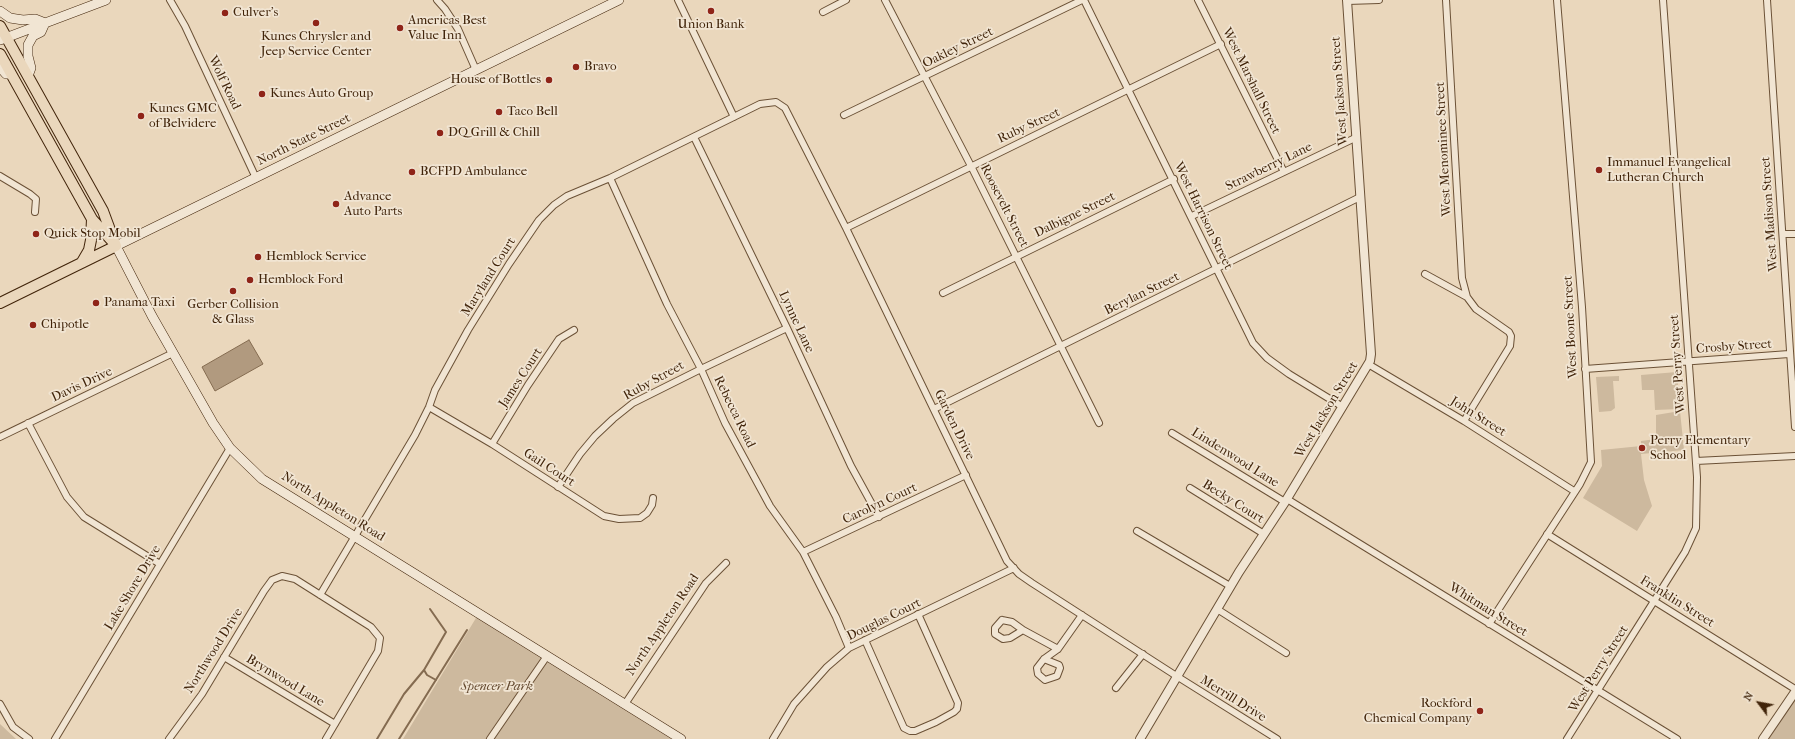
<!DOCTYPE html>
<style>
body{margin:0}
#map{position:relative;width:1795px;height:739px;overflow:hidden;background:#ead7bc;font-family:"IM FELL French Canon",serif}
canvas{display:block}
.north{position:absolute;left:1739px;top:683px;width:40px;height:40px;-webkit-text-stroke:3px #f1e5d3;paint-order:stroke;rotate:302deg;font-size:11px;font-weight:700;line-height:16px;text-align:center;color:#41240a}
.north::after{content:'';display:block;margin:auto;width:14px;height:18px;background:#41240a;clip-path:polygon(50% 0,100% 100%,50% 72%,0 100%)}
</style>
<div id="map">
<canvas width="1795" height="739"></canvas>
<div class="north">N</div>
</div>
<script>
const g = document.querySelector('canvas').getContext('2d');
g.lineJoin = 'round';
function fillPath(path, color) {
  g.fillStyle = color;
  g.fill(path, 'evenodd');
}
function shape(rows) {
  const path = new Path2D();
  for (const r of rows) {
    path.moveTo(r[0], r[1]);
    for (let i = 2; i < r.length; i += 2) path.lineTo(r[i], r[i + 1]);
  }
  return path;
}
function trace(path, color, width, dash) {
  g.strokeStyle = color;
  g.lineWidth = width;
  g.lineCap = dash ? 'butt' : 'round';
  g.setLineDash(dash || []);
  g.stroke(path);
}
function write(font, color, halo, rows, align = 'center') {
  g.font = font + ' "IM FELL French Canon",serif';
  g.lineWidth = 3.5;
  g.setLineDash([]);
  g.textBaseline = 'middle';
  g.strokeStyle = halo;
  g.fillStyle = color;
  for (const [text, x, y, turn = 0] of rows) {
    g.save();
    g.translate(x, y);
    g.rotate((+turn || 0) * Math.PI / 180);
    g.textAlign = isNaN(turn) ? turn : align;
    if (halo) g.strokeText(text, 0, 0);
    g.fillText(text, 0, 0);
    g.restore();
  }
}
fillPath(shape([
 [1677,372,1680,409,1655,410,1654,390,1642,390,1641,375],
 [1619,376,1619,381,1613,381,1615,408,1611,411,1599,412,1596,377],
 [1680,411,1684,450,1641,454,1644,480,1652,506,1637,531,1583,498,1602,466,1601,450,1641,446,1641,441,1656,439,1656,415],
 [479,613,681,739,403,739],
 [1795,691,1795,739,1764,739],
 [0,724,16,739,0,739]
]), '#cdb99e');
const water = shape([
 [249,340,263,364,215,391,202,367,249,340]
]);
fillPath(water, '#b19a7f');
trace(water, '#846b50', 1);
trace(shape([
 [424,670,427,675,436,680],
 [377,739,404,694,424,670,446,632,430,609],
 [399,739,467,630]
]), '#846b50', 2);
const minor = shape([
 [170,0,185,26,256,178],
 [437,0,445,9,458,29,476,70],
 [678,0,734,117],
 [885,0,971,166,1099,423],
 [1084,0,1253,343,1267,358,1289,374,1343,407],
 [1198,0,1284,172],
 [1446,0,1462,278,1467,297],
 [1767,0,1795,427],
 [1347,1,1379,0],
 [823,12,846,0],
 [844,115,1082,0],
 [694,137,787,328,851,466,879,517],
 [0,176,30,194,36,199,35,212],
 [610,178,667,304,701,369,725,423,770,506,803,552,836,617,849,648],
 [1192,216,1355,138],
 [846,228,1221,44],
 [1783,234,1795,234],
 [1425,274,1467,297,1476,309,1509,332,1511,336,1510,346,1464,421],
 [943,293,1174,179],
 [1368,364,1464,421,1574,491],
 [1585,369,1789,354],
 [429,407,492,444,604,516,619,519,640,518,647,513,652,505,653,498],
 [934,409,1360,197],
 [28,423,67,497,84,517,160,564],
 [1172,433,1285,502],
 [0,437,173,353],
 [492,444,528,385,559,339,574,330],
 [1696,461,1795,456],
 [558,487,580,454,595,436,613,419,633,403,701,369,787,328],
 [1190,488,1264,534],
 [1287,499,1677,739],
 [1137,531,1230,586],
 [1547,534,1795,689],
 [803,552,966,475],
 [320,595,415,435,429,407,435,390,468,330,509,264,539,220,554,205,567,196,610,178,760,104,776,102,785,108,846,228,1007,561,1019,574,1032,583,1178,677,1277,739],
 [1217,609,1286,653],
 [1002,620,1012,622,1023,630,1010,638,1003,639,995,634,995,628,1002,620],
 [1489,624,1580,484,1591,462,1582,307,1557,0],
 [1023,630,1058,649],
 [865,640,904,728,910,731,915,731,936,722,954,712,957,709,958,703,918,614],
 [224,657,335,724],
 [1044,659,1059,665,1060,668,1057,676,1045,680,1038,674,1037,668,1044,659],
 [1044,659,1058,649,1082,615],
 [1116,688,1143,654],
 [0,704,13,727,29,739],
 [625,704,706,583,726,563],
 [55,739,230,448],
 [169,739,202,694,264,591,272,580,282,576,295,579,371,627,380,638,378,651,326,739],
 [490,739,547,656],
 [773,739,794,704,827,667,849,648,1014,568],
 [1567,739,1685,552,1696,528,1697,477,1663,0]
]);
const tertiary = shape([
 [1140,739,1239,572,1285,502,1370,361,1371,354,1347,0],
 [1763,739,1795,692]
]);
const secondary = shape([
 [619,0,116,246,152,316,213,423,230,448,262,479,681,739],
 [0,11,10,18,23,20,35,19,45,23],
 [0,40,106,0],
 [0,67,6,74,11,74],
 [28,76,31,68,28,56,28,45,33,36,41,32,45,23]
]);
const primary = shape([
 [0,26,103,211,116,246],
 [0,54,92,219,112,241],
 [82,262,89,250,91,240,92,219],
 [0,303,116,246]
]);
trace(minor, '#6b5136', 8);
trace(tertiary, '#6b5136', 10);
trace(secondary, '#41240a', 10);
trace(primary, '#41240a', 12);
trace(minor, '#f1e5d3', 6);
trace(tertiary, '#f1e5d3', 8);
trace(secondary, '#f1e5d3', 9);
trace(primary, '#ead7bc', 10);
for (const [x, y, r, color] of [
 [711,11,4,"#8f2418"],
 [225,13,4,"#8f2418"],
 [316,23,4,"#8f2418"],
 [400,28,4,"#8f2418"],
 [576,67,4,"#8f2418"],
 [549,80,4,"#8f2418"],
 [262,94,4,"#8f2418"],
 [499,112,4,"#8f2418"],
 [141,116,4,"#8f2418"],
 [440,133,4,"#8f2418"],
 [1599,170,4,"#8f2418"],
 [412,172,4,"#8f2418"],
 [336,204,4,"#8f2418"],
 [36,234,4,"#8f2418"],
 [258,257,4,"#8f2418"],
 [250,280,4,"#8f2418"],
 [233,291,4,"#8f2418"],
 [96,303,4,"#8f2418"],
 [33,325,4,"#8f2418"],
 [1642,448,4,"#8f2418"],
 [1480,711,4,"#8f2418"]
]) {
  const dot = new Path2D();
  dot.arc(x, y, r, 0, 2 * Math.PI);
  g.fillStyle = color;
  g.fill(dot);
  trace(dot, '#f1e5d3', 1.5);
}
write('13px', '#41240a', '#f1e5d3', [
 ["Culver's",233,13],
 ["Americas Best",408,21],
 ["Value Inn",408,36],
 ["Union Bank",711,25,"center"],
 ["Kunes Chrysler and",316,37,"center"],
 ["Jeep Service Center",316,52,"center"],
 ["Bravo",584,67],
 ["House of Bottles",541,80,"right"],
 ["Kunes Auto Group",270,94],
 ["Kunes GMC",149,109],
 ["of Belvidere",149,124],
 ["Taco Bell",507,112],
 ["DQ Grill & Chill",448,133],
 ["Immanuel Evangelical",1607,163],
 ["Lutheran Church",1607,178],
 ["BCFPD Ambulance",420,172],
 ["Advance",344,197],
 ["Auto Parts",344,212],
 ["Quick Stop Mobil",44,234],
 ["Hemblock Service",266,257],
 ["Hemblock Ford",258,280],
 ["Panama Taxi",104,303],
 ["Gerber Collision",233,305,"center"],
 ["& Glass",233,320,"center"],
 ["Chipotle",41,325],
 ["Perry Elementary",1650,441],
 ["School",1650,456],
 ["Rockford",1472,704,"right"],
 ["Chemical Company",1472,719,"right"]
], 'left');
write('13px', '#41240a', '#f1e5d3', [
 ["Oakley Street",958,48,-26],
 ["West Marshall Street",1251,81,64],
 ["Wolf Road",224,83,64],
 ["West Jackson Street",1340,91,-94],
 ["Ruby Street",1029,126,-25],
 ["North State Street",304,140,-26],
 ["West Menominee Street",1444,149,-93],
 ["Strawberry Lane",1269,167,-26],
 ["Roosevelt Street",1004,206,63],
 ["West Madison Street",1770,214,-94],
 ["Dalbigne Street",1075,215,-26],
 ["West Harrison Street",1203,216,64],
 ["Maryland Court",489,277,-58],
 ["Berylan Street",1142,294,-26],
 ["Lynne Lane",796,322,65],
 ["West Boone Street",1571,327,-93],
 ["Crosby Street",1734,347,-4],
 ["West Perry Street",1678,364,-94],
 ["James Court",521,378,-57],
 ["Ruby Street",654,381,-29],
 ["Davis Drive",82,385,-25],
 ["West Jackson Street",1327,410,-59],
 ["Rebecca Road",734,412,64],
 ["John Street",1478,417,32],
 ["Garden Drive",954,425,64],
 ["Lindenwood Lane",1235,458,32],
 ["Gail Court",549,468,33],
 ["Becky Court",1233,502,32],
 ["Carolyn Court",880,504,-25],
 ["North Appleton Road",333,507,32],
 ["Lake Shore Drive",133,588,-59],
 ["Franklin Street",1677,602,32],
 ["Whitman Street",1488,610,32],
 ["Douglas Court",884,620,-26],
 ["North Appleton Road",663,625,-56],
 ["Northwood Drive",214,651,-58],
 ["West Perry Street",1599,669,-58],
 ["Brynwood Lane",285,681,31],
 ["Merrill Drive",1233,699,32]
]);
write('italic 13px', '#64492f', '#f1e5d3', [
 ["Spencer Park",497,687]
]);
</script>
